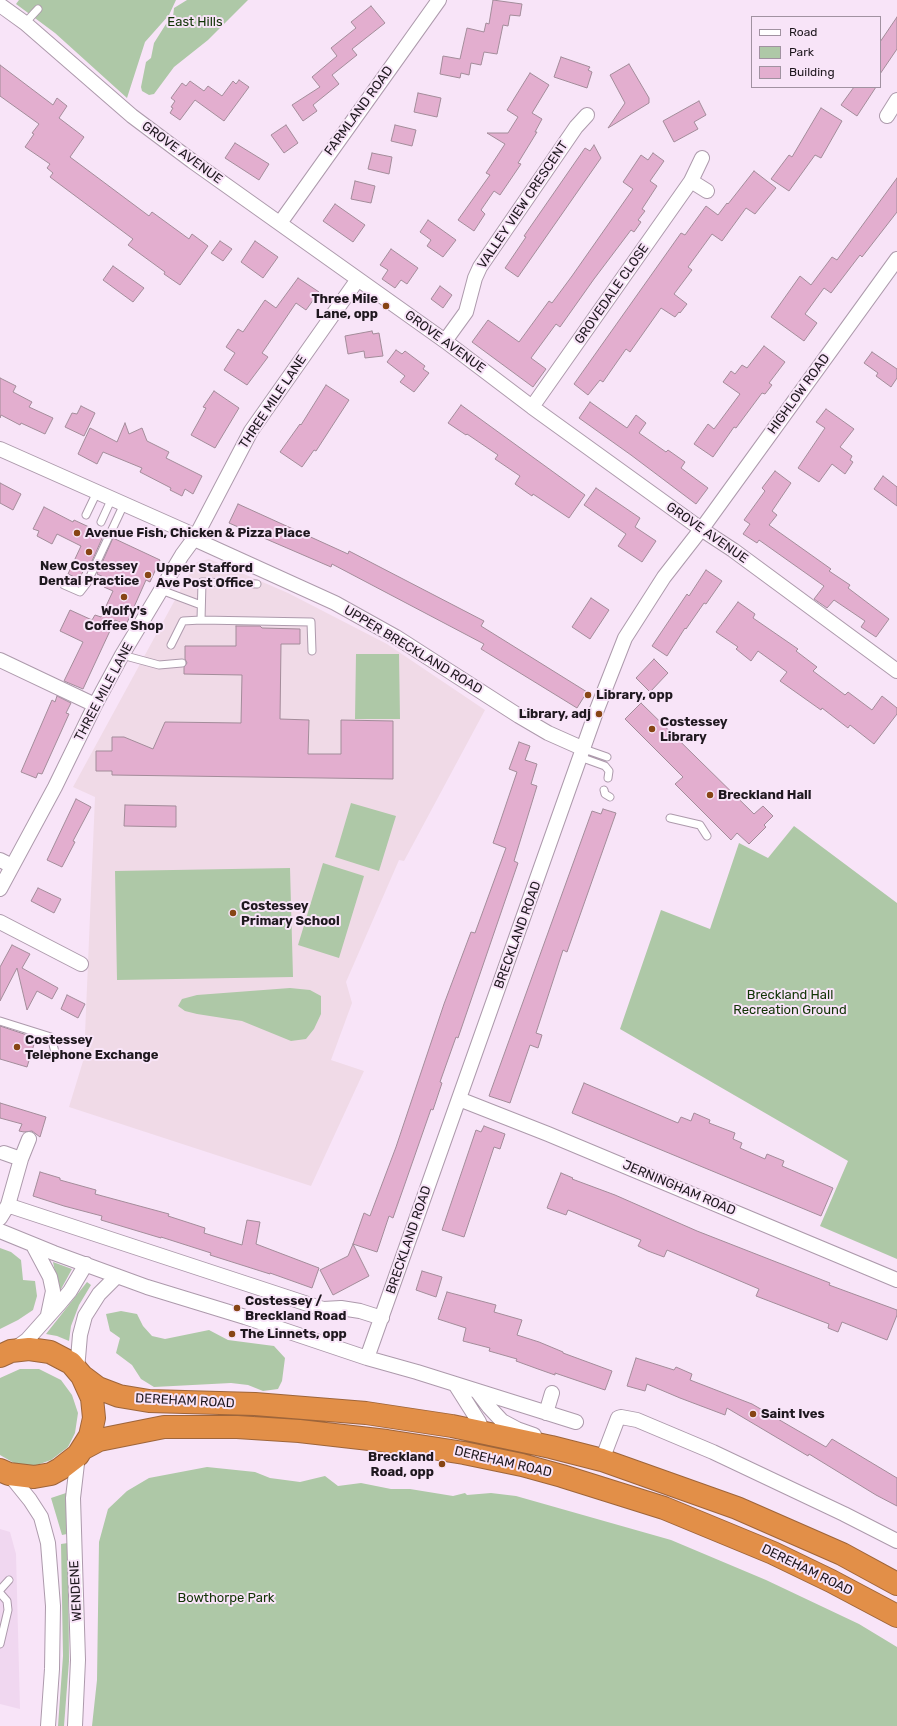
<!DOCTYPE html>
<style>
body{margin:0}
#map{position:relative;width:897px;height:1726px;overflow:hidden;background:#f8e4f8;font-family:Rubik,sans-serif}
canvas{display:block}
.legend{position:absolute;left:751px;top:16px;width:130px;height:72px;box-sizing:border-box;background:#f8e4f8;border:1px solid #a192a1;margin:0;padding:5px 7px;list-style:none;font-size:12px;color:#1f181f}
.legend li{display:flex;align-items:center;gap:8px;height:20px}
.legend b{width:20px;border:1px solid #a192a1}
</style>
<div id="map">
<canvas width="897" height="1726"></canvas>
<ul class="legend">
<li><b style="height:5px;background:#fff"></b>Road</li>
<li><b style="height:11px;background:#aec8a7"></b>Park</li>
<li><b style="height:11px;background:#e3aecf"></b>Building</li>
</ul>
</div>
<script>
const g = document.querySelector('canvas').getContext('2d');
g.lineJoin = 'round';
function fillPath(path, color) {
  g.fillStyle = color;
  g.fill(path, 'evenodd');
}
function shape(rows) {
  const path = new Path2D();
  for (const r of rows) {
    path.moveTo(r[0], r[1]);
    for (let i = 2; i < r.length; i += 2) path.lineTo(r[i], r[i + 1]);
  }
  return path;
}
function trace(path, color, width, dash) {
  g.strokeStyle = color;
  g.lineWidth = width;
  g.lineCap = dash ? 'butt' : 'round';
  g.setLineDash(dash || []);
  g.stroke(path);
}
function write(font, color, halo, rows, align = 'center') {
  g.font = font + ' Rubik,sans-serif';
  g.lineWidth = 4;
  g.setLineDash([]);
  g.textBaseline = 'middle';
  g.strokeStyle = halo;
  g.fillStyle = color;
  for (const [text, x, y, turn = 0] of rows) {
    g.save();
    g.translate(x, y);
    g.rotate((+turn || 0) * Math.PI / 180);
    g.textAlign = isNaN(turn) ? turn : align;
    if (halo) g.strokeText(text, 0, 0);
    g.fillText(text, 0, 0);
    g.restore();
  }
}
fillPath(shape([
 [0,1529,10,1532,16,1554,20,1709,0,1704]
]), '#f0d7f0');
fillPath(shape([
 [209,559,288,593,387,644,485,710,404,861,399,860,346,982,352,1003,331,1060,364,1071,311,1186,69,1107,84,1058,95,797,73,787,194,565,197,562]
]), '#f0dae7');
fillPath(shape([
 [19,0,176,0,169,15,145,42,127,98,55,33,16,4],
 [187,0,248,0,208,40,174,67,154,94,149,95,142,91,141,87,146,62,151,58,154,43,166,24,173,17,174,8],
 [356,654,399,654,400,719,355,719],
 [351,803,396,816,379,871,335,857],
 [794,826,897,903,897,1259,820,1226,848,1161,620,1029,661,910,710,929,739,843,768,858],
 [323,863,364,876,339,958,298,945],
 [290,868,293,977,117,980,115,871],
 [290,988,310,990,321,996,321,1014,314,1029,306,1039,291,1041,242,1021,197,1014,185,1011,178,1006,182,999,197,995],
 [0,1248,11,1252,21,1260,23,1280,35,1281,37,1296,33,1310,18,1320,0,1329],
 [53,1262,72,1269,60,1291,56,1277],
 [87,1282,91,1285,79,1305,71,1326,69,1341,57,1336,46,1334],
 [121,1311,137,1314,143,1326,152,1336,165,1339,209,1330,228,1340,274,1346,285,1358,282,1381,278,1389,263,1391,248,1385,231,1383,154,1387,141,1379,132,1365,116,1353,120,1338,110,1331,106,1314],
 [20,1369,39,1369,61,1380,72,1395,78,1413,75,1433,68,1447,51,1460,34,1466,14,1463,0,1455,0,1378],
 [207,1467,255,1472,270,1478,300,1482,325,1476,338,1486,361,1483,391,1489,410,1489,453,1496,465,1493,467,1495,491,1493,516,1496,671,1540,766,1580,859,1624,897,1647,897,1726,92,1726,97,1680,99,1542,108,1509,127,1491,149,1478],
 [66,1493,67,1534,62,1535,51,1498],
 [68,1543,69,1661,64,1726,58,1726,63,1656,61,1544]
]), '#aec8a7');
const building = shape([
 [493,0,522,4,520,16,510,15,508,26,503,25,497,54,484,52,481,65,471,63,469,75,461,73,460,78,440,74,443,56,460,59,467,28,484,32,486,23,489,24,493,0],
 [371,6,385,23,352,49,357,55,332,75,339,84,313,105,317,111,303,121,292,105,320,87,312,77,337,56,331,48,356,28,351,22,371,6],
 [897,17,897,49,880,74,880,42,897,17],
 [561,57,590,67,588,70,592,72,587,88,554,77,561,57],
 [629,64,649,98,649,103,608,128,625,103,610,75,629,64],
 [0,65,53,105,57,98,67,106,59,118,84,137,70,157,149,216,152,212,189,239,192,234,208,246,180,285,164,274,165,272,128,245,133,239,50,177,53,173,47,168,50,164,25,147,34,134,32,133,39,124,0,96,0,65],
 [530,73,549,85,532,113,542,119,535,132,537,132,518,163,521,164,500,195,494,191,481,210,485,214,474,231,458,220,490,175,486,173,505,144,487,133,508,133,518,117,507,110,530,73],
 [239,80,249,87,224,121,195,100,180,120,170,113,173,108,171,107,175,101,171,98,182,83,186,86,190,81,204,91,208,86,222,96,233,81,236,84,239,80],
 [854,87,876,87,857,116,841,105,854,87],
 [418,93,441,98,437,117,414,112,418,93],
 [699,101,706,115,694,122,698,129,674,142,663,121,699,101],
 [821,108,842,121,821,158,815,155,789,191,771,179,789,155,792,157,821,108],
 [286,125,298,143,284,153,271,135,286,125],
 [395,125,416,130,412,146,391,141,395,125],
 [235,143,269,164,259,180,225,158,235,143],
 [594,145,601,158,518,277,505,268,526,237,524,236,585,148,590,151,594,145],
 [372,153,392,157,389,174,368,169,372,153],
 [653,153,664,161,650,181,657,186,642,209,645,211,638,220,641,222,634,232,631,230,594,279,560,327,556,324,531,358,546,369,533,387,472,342,488,320,519,342,549,301,552,303,572,276,633,189,623,182,641,155,648,160,653,153],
 [754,171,776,188,755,214,746,208,722,241,712,234,688,267,692,270,674,294,687,304,680,313,679,312,675,317,661,308,630,352,626,349,603,382,600,380,588,395,574,384,681,233,685,235,706,206,718,215,727,203,728,204,754,171],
 [897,178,897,212,862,257,860,255,831,293,824,288,805,314,817,323,804,341,771,317,800,276,811,285,832,257,837,260,897,178],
 [355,181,375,186,371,203,351,199,355,181],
 [335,204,365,225,353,242,323,221,335,204],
 [428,220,456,240,443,257,427,246,431,240,420,232,428,220],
 [220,241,232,249,223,261,211,253,220,241],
 [255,241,278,257,263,278,241,262,255,241],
 [391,249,418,268,407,284,401,280,395,288,382,279,388,270,380,265,391,249],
 [113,266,144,288,133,302,103,280,113,266],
 [298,278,319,292,306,310,296,303,262,353,268,357,247,385,224,370,235,353,226,347,238,329,243,332,265,300,276,308,298,278],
 [440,286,452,295,443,308,431,299,440,286],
 [372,331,373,334,379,333,383,356,365,358,364,351,348,354,345,336,372,331],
 [764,346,785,362,769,383,772,385,765,394,762,393,736,428,734,427,713,457,694,444,708,424,714,429,740,394,723,382,731,371,735,374,742,365,747,368,764,346],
 [396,350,402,354,405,351,425,366,423,369,429,373,414,392,400,382,405,376,387,362,396,350],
 [872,352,897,369,897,378,891,387,876,376,878,373,864,363,872,352],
 [0,378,16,386,13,392,32,402,29,407,53,418,45,434,21,423,20,425,1,415,0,418,0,378],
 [326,385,349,400,316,451,314,450,302,467,280,452,300,424,301,425,326,385],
 [214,391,239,408,215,448,191,435,206,408,203,407,214,391],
 [590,402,627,428,636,415,646,423,639,433,666,452,668,450,685,462,681,468,708,488,696,504,631,455,579,418,590,402],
 [461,405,585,495,569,518,533,494,532,496,515,484,520,476,495,459,498,455,467,434,466,435,448,423,461,405],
 [81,406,95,413,84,436,65,427,72,413,77,414,81,406],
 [826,409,854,429,840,447,852,456,850,460,853,462,845,474,832,464,819,482,798,468,825,428,816,422,826,409],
 [125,423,129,434,142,428,147,441,169,452,166,458,202,476,193,494,185,489,182,496,170,490,171,488,140,472,142,468,103,452,97,464,78,454,90,428,117,442,125,423],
 [775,471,791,483,772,511,777,515,769,525,831,569,829,571,850,585,848,588,889,619,876,637,861,627,865,621,834,600,827,608,814,599,824,586,759,540,757,543,743,534,750,524,744,520,765,491,762,488,775,471],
 [883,476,897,487,897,506,874,489,883,476],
 [0,483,21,494,13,510,0,503,0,483],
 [596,488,640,518,635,527,656,541,642,562,618,546,626,534,584,505,596,488],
 [238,504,348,554,349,551,484,621,481,626,587,692,577,708,481,649,484,644,332,564,331,567,229,523,238,504],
 [44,507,73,522,74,520,104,534,88,570,85,568,79,579,68,574,81,546,57,534,52,544,37,536,39,531,33,529,44,507],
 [113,538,160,560,150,582,146,580,126,625,115,620,83,689,64,681,83,642,60,631,70,610,92,620,95,615,101,617,113,591,104,587,108,579,97,574,113,538],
 [706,570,722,581,706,604,704,603,686,629,685,628,667,656,652,646,687,594,689,596,706,570],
 [591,598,609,610,590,639,572,627,591,598],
 [738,602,755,614,753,618,798,649,796,651,817,667,813,671,845,695,848,692,872,710,882,696,897,708,897,714,874,744,850,725,848,728,822,708,821,710,780,681,787,672,758,651,751,661,736,649,738,647,716,632,738,602],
 [236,626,260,626,262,628,300,629,300,644,281,644,280,719,309,720,308,754,341,754,341,720,393,721,393,779,112,775,112,771,96,771,96,751,112,751,112,737,124,737,153,749,165,722,241,723,242,675,184,674,184,667,187,663,185,659,185,646,236,646,236,626],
 [654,659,668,673,650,692,636,678,654,659],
 [57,696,71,703,66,713,69,714,42,774,38,773,36,778,21,772,52,700,55,702,57,696],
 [641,703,754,814,763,806,773,816,764,825,766,827,749,844,737,833,731,840,675,784,683,777,625,719,641,703],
 [519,742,530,746,525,760,537,764,531,784,537,786,514,861,518,863,458,1038,456,1037,440,1082,442,1083,433,1110,431,1109,393,1218,389,1216,377,1252,353,1244,364,1213,370,1216,396,1147,444,1004,471,932,475,933,506,848,493,843,517,772,509,769,519,742],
 [76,799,91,807,73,841,75,842,62,867,47,860,76,799],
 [125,805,176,806,176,827,124,826,125,805],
 [603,809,616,813,567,952,563,950,536,1033,542,1035,538,1048,530,1045,510,1103,489,1096,592,811,601,814,603,809],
 [38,888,61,899,54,913,31,901,38,888],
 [12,945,30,954,22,968,58,988,52,999,37,991,27,1010,17,968,0,1001,0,967,12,945],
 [67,995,85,1004,78,1018,61,1009,67,995],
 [0,1026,36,1038,27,1067,0,1059,0,1026],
 [584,1083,678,1123,681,1117,691,1121,694,1113,710,1120,709,1123,735,1133,733,1139,742,1143,740,1148,765,1159,767,1154,784,1161,782,1166,833,1188,821,1216,572,1113,584,1083],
 [0,1103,46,1117,40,1137,32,1131,24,1132,19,1131,22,1124,0,1118,0,1103],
 [484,1126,505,1134,500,1149,494,1147,464,1237,442,1230,476,1130,481,1132,484,1126],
 [40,1172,60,1178,60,1180,96,1190,95,1194,169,1214,168,1216,205,1228,204,1233,242,1245,247,1220,260,1222,256,1244,319,1268,312,1288,270,1273,270,1274,210,1255,211,1253,161,1237,161,1238,101,1220,102,1216,64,1206,33,1196,40,1172],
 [561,1173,573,1178,572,1179,615,1195,697,1231,830,1283,829,1285,897,1310,897,1315,887,1340,842,1322,838,1332,828,1328,829,1324,756,1296,759,1289,719,1272,667,1250,664,1257,648,1251,638,1246,641,1240,568,1210,566,1215,547,1208,561,1173],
 [353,1244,369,1276,333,1295,320,1270,348,1256,353,1244],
 [422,1271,442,1277,436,1297,416,1290,422,1271],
 [447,1292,496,1305,494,1312,522,1320,517,1335,539,1342,563,1352,563,1353,612,1371,605,1390,555,1373,555,1375,538,1369,516,1361,517,1359,489,1351,490,1348,463,1341,466,1328,438,1319,447,1292],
 [636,1358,674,1370,676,1367,692,1374,690,1380,752,1404,826,1447,832,1439,897,1478,897,1506,876,1495,809,1454,808,1456,727,1408,725,1415,680,1398,647,1384,645,1391,627,1386,636,1358]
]);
fillPath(building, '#e3aecf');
trace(building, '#a38c9a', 1);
const lane = shape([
 [25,23,38,9],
 [86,515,97,492],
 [101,522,112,498],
 [64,585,80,592,87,583,124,504],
 [161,590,201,605],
 [201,620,202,582,257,584],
 [171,645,183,621,201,620,311,622,312,651],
 [122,655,159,665,182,663],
 [584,749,607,757],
 [580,757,605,766,609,771,608,778],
 [604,790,605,794,610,797],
 [670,818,700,825,707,836],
 [0,1021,51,1037,55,1052],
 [0,1590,9,1580],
 [0,1593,7,1601,8,1610,0,1644]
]);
const street = shape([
 [0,5,25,23,132,116,192,161,445,341,532,407,701,529,733,550,897,671],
 [887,116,897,100],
 [691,181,707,191],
 [280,223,439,0],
 [445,341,466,312,475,278,480,267,576,127,587,115],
 [532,407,691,181,702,158],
 [0,449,196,536],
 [194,539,335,603,396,637,519,716,548,733,584,749],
 [0,660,95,705],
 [0,860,12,866],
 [0,889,55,787,95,705,122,655,182,555,196,536,251,431,358,279],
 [0,922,81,964],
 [459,1099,548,1134,897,1280],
 [4,1153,21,1159],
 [13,1207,323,1309,341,1308,360,1311,382,1318],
 [0,1218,8,1205,21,1159,29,1139],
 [0,1231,54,1253,147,1287,245,1317,367,1358,417,1372,576,1422],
 [33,1245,50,1277,53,1291,48,1315],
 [13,1350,27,1340,60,1303,70,1291,86,1264],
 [367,1358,596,712,625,638,664,577,706,523,897,259],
 [77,1370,80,1335,85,1316,99,1294,117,1276],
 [455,1384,479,1422,483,1432],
 [477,1391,489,1407,502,1421,517,1429,534,1435],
 [546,1413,552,1393],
 [602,1460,618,1418,621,1417,637,1420,713,1452,844,1514,897,1541],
 [9,1474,30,1500,41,1517,48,1543,53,1606,52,1669,48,1726],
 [75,1726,78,1660,73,1498,78,1455]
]);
const highway = shape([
 [0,1356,11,1351,29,1349,50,1352,71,1363,82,1376,98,1388,119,1396,149,1401,255,1404,366,1413,452,1426,551,1447,602,1460,737,1508,842,1554,897,1584],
 [84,1448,99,1440,164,1427,237,1427,299,1431,387,1441,464,1453,522,1465,562,1476,664,1508,773,1553,831,1581,897,1616],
 [0,1470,9,1474,34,1477,51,1474,60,1469,78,1455,90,1436,94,1418,92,1398,82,1376]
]);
trace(lane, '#ad9aac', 9);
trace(street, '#ad9aac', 16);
trace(highway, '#9e653a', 24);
trace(lane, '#fff', 7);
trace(street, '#fff', 14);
trace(highway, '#e28f48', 22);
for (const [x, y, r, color] of [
 [386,306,4,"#874514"],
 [77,533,4,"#874514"],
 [89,552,4,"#874514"],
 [148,575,4,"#874514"],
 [124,597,4,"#874514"],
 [588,695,4,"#874514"],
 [599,714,4,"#874514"],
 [652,729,4,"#874514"],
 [710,795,4,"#874514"],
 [233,913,4,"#874514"],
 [17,1047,4,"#874514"],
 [237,1308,4,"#874514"],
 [232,1334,4,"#874514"],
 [753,1414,4,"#874514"],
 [442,1464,4,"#874514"]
]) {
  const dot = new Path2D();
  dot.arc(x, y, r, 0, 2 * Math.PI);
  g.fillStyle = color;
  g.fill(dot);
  trace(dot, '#f8e4f8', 1.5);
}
write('13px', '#113405', '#f8e4f8', [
 ["East Hills",195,22],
 ["Breckland Hall",790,995],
 ["Recreation Ground",790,1010],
 ["Bowthorpe Park",226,1598]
]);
write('13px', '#1f181f', '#f8e4f8', [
 ["FARMLAND ROAD",359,111,-54],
 ["GROVE AVENUE",182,153,36],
 ["VALLEY VIEW CRESCENT",523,205,-56],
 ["GROVEDALE CLOSE",612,294,-55],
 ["GROVE AVENUE",445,342,36],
 ["HIGHLOW ROAD",799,394,-54],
 ["THREE MILE LANE",273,402,-56],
 ["GROVE AVENUE",707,533,35],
 ["UPPER BRECKLAND ROAD",413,650,31],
 ["THREE MILE LANE",104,692,-62],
 ["BRECKLAND ROAD",518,935,-70],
 ["JERNINGHAM ROAD",679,1188,23],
 ["BRECKLAND ROAD",409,1240,-71],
 ["DEREHAM ROAD",185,1401,3],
 ["DEREHAM ROAD",503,1462,13],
 ["DEREHAM ROAD",807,1570,26],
 ["WENDENE",76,1591,-93]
]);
write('bold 13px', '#1f181f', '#f8e4f8', [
 ["Three Mile",378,299,"right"],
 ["Lane, opp",378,314,"right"],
 ["Avenue Fish, Chicken & Pizza Place",85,533],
 ["New Costessey",89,566,"center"],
 ["Dental Practice",89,581,"center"],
 ["Upper Stafford",156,568],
 ["Ave Post Office",156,583],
 ["Wolfy's",124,611,"center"],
 ["Coffee Shop",124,626,"center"],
 ["Library, opp",596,695],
 ["Library, adj",591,714,"right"],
 ["Costessey",660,722],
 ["Library",660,737],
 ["Breckland Hall",718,795],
 ["Costessey",241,906],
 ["Primary School",241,921],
 ["Costessey",25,1040],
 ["Telephone Exchange",25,1055],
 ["Costessey /",245,1301],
 ["Breckland Road",245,1316],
 ["The Linnets, opp",240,1334],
 ["Saint Ives",761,1414],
 ["Breckland",434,1457,"right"],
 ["Road, opp",434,1472,"right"]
], 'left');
</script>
